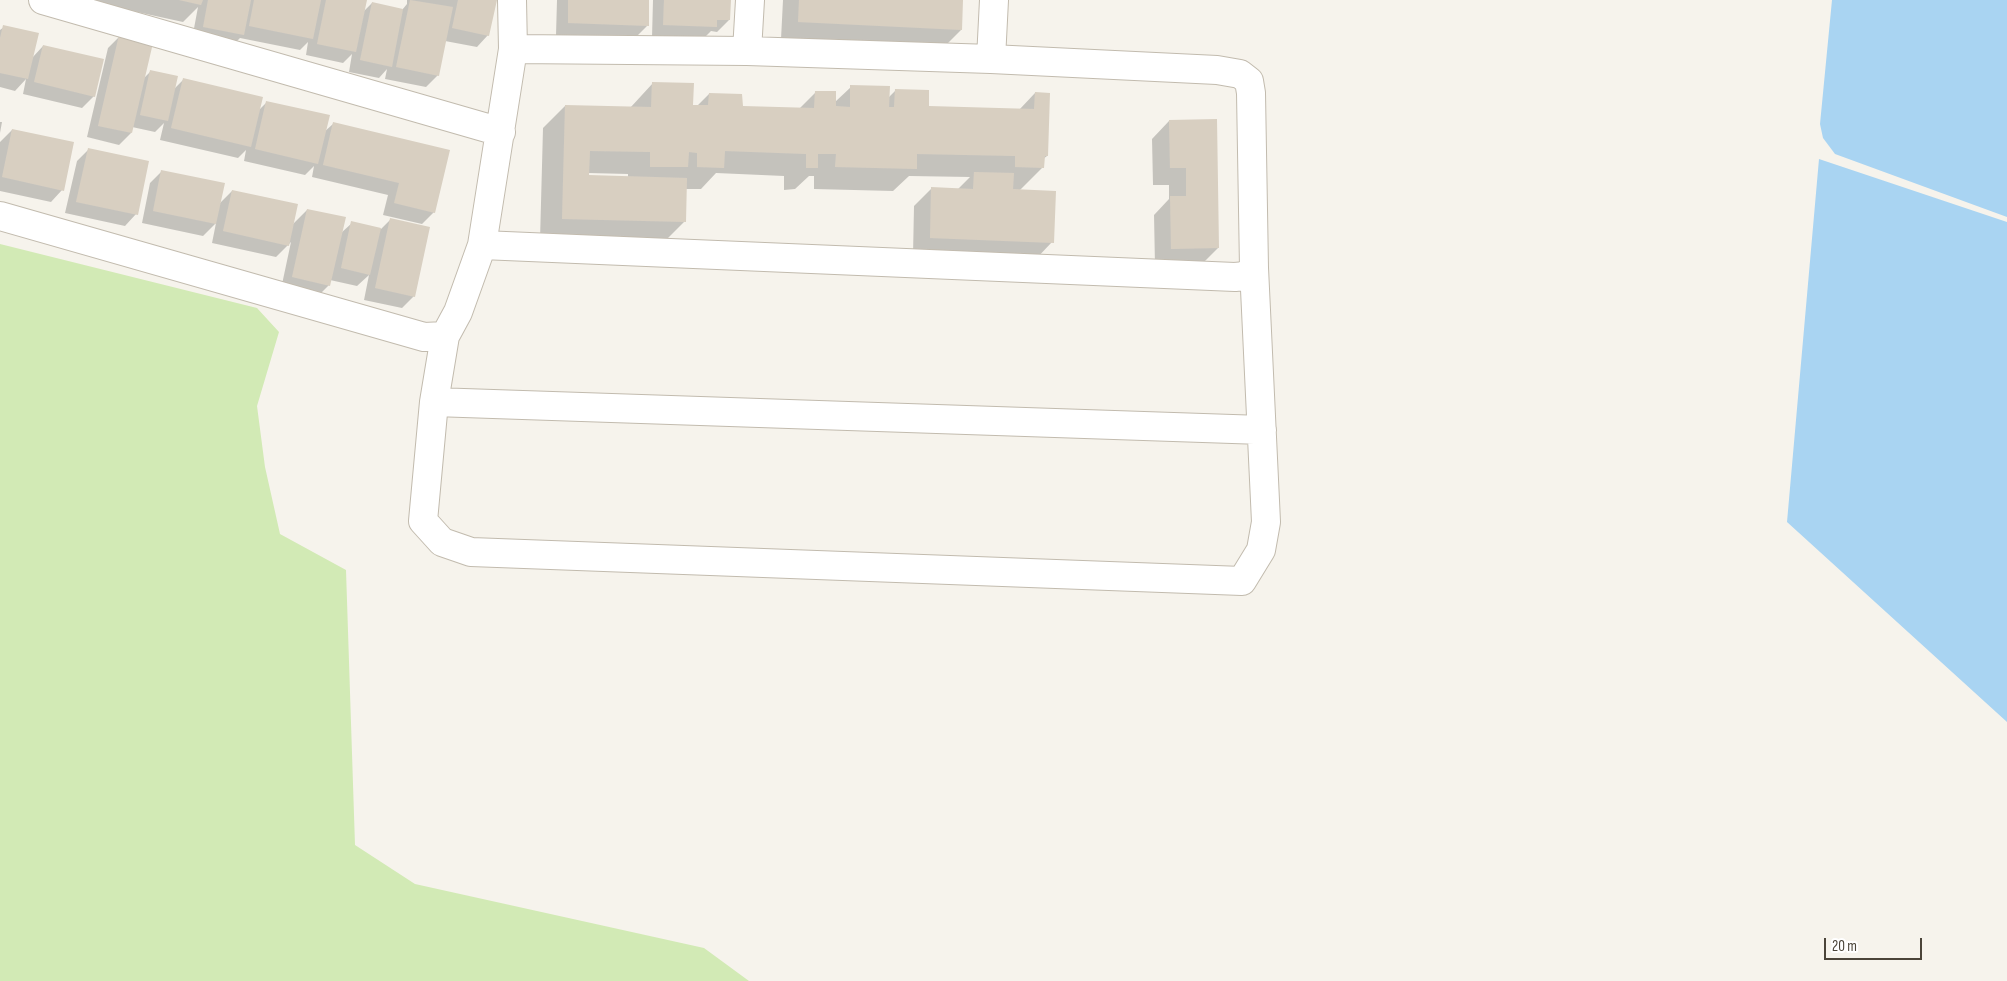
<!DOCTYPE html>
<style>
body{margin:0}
#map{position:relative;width:2007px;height:981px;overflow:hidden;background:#f6f3ec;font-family:"Sofia Sans Condensed",sans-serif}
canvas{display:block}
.scale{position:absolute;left:1824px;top:938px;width:98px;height:22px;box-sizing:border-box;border:2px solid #4b4439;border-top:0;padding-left:6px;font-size:15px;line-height:18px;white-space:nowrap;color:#4b4439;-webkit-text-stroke:4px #fff;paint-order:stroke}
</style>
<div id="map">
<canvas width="2007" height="981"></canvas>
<div class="scale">20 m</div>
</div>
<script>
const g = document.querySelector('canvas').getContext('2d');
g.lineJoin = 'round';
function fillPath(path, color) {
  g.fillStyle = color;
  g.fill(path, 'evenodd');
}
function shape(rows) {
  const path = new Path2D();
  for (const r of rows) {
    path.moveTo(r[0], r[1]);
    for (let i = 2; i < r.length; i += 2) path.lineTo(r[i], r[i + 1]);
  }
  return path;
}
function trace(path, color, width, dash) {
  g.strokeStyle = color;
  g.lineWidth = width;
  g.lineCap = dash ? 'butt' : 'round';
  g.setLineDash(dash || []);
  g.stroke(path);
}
fillPath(shape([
 [0,244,257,308,279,332,257,406,265,467,280,534,346,570,355,845,415,884,704,948,749,981,0,981]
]), '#d2eab5');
fillPath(shape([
 [1832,0,2007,0,2007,217,1835,154,1823,138,1820,124],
 [1819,159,2007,222,2007,722,1787,522]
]), '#a9d4f2');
fillPath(shape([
 [82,0,363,0,363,12,372,3,402,10,407,4,407,0,496,0,488,35,477,47,445,41,438,75,426,87,385,79,387,69,379,78,349,72,352,54,343,63,306,55,308,42,300,50,240,38,231,47,192,39,198,7,183,22],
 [557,0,648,0,647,26,636,37,556,35],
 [653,0,729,0,729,20,717,32,711,31,704,38,652,37],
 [783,0,962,0,961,30,944,47,781,39],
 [4,27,32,58,43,46,94,96,82,108,23,94,26,79,15,91,0,87,0,30],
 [120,36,144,78,150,72,174,89,183,80,259,110,267,102,324,132,333,124,434,212,422,224,383,215,388,195,312,177,314,166,305,175,244,161,246,150,238,158,160,140,164,123,155,132,132,127,131,133,119,145,87,137,108,48],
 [653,83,692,106,697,106,709,94,741,107,799,109,816,92,835,102,851,87,888,98,895,91,927,107,1019,110,1035,93,1047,156,1043,159,1043,167,1020,190,1052,242,1035,260,913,255,914,206,932,188,958,189,970,177,909,176,893,191,814,189,814,176,809,176,795,189,784,190,784,176,716,173,701,189,685,189,684,222,662,244,540,240,543,128,565,106,630,108],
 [588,173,628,174,628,177,588,176],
 [1169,121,1218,248,1201,265,1155,266,1154,215,1169,199,1169,185,1153,185,1152,139],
 [0,122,2,122,0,133],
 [12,130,62,190,51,202,0,191,0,142],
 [89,149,136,214,125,226,65,213,77,161],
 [162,171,219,204,232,191,292,225,307,210,341,233,352,223,381,229,390,220,414,296,402,308,364,300,369,275,357,286,330,280,329,285,317,297,281,289,291,242,276,257,212,243,216,223,203,236,142,223,150,183]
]), '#0003');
fillPath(shape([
 [179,0,203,0,201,5],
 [208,0,251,0,244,35,203,27],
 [254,0,321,0,313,39,249,26],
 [326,0,367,0,356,52,317,44],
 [410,0,453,7,439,76,396,67],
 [458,0,497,0,489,36,452,28],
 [568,0,649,0,649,26,568,23],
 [664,0,731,0,730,20,717,20,717,27,663,25],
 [799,0,963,0,962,30,798,22],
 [372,2,403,9,392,67,360,60],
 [3,25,39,33,28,79,0,73,0,38],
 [119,35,153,43,132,133,98,126],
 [43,45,104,59,95,97,34,82],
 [150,70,178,76,168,121,140,115],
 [183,78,263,97,251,147,171,128],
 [652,82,694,83,693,105,708,105,709,93,742,94,743,106,814,108,815,91,836,91,836,106,850,107,850,85,890,86,889,107,894,107,895,89,929,90,929,106,1034,109,1035,92,1050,93,1048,156,1045,156,1044,168,1015,167,1015,156,917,154,917,169,835,167,836,154,818,154,818,168,806,168,806,154,725,151,724,168,697,167,697,153,689,152,688,167,650,167,650,152,590,151,589,175,687,178,686,222,562,219,565,105,651,107],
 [266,101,330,115,318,164,255,149],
 [1217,119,1219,248,1171,249,1170,196,1186,196,1186,168,1170,168,1169,120],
 [333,122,450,150,435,213,394,203,399,183,323,165],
 [12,129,74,142,64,191,2,177],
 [88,148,149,161,138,215,76,202],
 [161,170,225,183,216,224,153,211],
 [974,172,1014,173,1013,189,1056,191,1054,243,930,238,931,187,973,189],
 [232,190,298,204,289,246,223,231],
 [307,209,346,217,330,286,292,277],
 [390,218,430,227,415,297,375,288],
 [351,221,381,228,370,275,341,268]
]), '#d8cfc1');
const minor = shape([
 [43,0,501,132],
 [747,51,750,0],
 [991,59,994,0],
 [0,216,424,337,445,336,458,312,482,245,513,49,512,0],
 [482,245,1235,277,1245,276,1254,268,1251,93,1249,81,1240,74,1217,70,991,59,747,51,513,49],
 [445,336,434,402,423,521,442,542,471,552,1242,581,1261,550,1266,522,1254,268],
 [434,402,1262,430]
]);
trace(minor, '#c2bbae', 30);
trace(minor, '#fff', 28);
</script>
